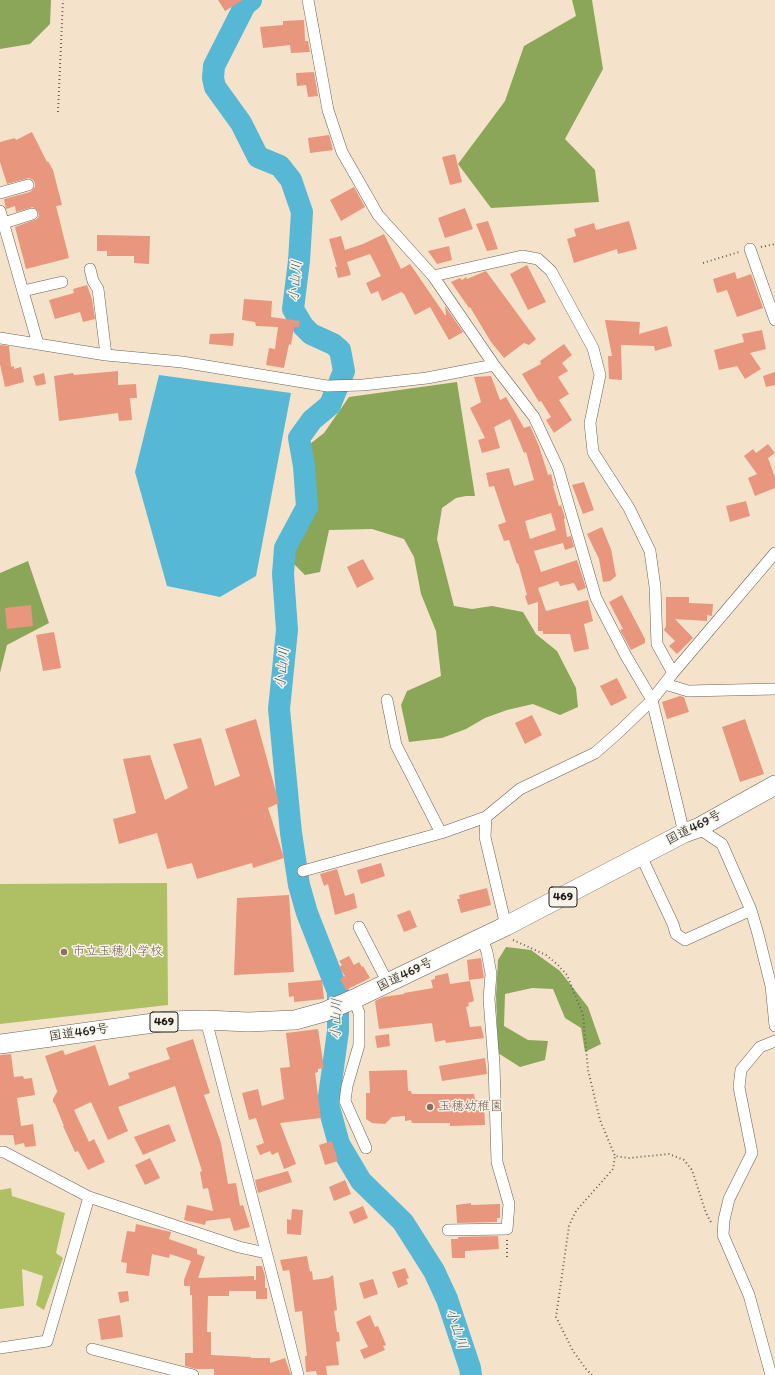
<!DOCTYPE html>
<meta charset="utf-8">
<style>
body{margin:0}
canvas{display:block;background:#f4e3ca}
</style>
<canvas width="775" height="1375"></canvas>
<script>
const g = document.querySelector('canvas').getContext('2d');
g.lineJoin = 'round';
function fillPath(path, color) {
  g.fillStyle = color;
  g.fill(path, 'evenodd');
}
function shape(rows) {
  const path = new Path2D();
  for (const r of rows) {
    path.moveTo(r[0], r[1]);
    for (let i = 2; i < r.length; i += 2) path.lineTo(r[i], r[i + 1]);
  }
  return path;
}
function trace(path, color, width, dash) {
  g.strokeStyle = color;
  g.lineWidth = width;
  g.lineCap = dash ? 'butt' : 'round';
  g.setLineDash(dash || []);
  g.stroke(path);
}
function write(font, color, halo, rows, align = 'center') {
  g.font = font + ' Itim,"Klee One",sans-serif';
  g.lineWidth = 3;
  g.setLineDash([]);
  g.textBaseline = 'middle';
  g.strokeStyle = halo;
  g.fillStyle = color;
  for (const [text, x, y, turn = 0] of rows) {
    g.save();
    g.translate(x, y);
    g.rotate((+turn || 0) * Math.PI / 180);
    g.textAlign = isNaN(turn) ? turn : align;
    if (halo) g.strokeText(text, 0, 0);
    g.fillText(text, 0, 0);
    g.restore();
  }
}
fillPath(shape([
 [167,883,168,1005,0,1024,0,884],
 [11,1188,12,1196,65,1213,56,1253,63,1258,44,1310,36,1305,43,1276,22,1269,24,1306,0,1309,0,1190]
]), '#afbf63');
fillPath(shape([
 [0,0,51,0,50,24,30,44,0,49],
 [572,0,592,0,603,69,565,139,595,170,599,202,491,208,458,164,505,101,524,46,576,16],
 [457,382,475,496,466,496,456,498,442,508,437,539,454,606,472,609,492,606,523,612,536,634,557,651,576,688,578,707,560,715,533,704,507,710,485,718,466,729,442,738,409,742,401,705,407,691,441,676,436,631,421,594,414,557,404,539,372,529,329,530,320,572,305,575,290,560,311,500,301,451,324,433,349,397],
 [28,561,49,623,7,645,0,673,0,573],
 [506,947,531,950,560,971,588,1007,601,1044,585,1052,581,1028,565,1018,553,989,532,988,505,994,504,1026,528,1040,548,1041,545,1060,520,1067,498,1053,496,996,498,960]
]), '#8ba659');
fillPath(shape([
 [159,375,291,393,256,576,220,597,167,586,135,472]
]), '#57b8d5');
trace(shape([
 [251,0,245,5,214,66,213,78,215,87,241,123,258,157,280,166,291,180,302,212,299,261,293,309,303,326,311,334,333,344,340,350,344,371,330,405,312,420,299,438,304,466,307,507,285,548,283,574,287,630,279,709,291,833,299,885,307,913,338,992,338,1031,328,1104,339,1144,361,1181,403,1222,434,1271,447,1299,470,1368,471,1375]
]), '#57b8d5', 22);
fillPath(shape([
 [218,0,243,0,225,11],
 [304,20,305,41,308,41,310,52,291,53,290,45,263,48,260,27,283,25,283,21],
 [314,72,318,96,308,97,306,85,297,86,296,73],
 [32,132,47,162,48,161,53,170,62,205,56,206,69,258,26,269,15,227,37,219,39,216,38,212,33,207,16,212,15,206,6,209,4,199,30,192,35,187,35,183,33,180,29,178,7,184,0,162,0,142,15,138,16,140],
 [329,135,333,150,310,153,308,138],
 [455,154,462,182,450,185,442,157],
 [354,187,365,207,341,221,330,200],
 [465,208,473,229,445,238,438,218],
 [488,221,498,249,487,251,476,224],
 [629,221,637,249,618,254,617,249,574,263,567,239,576,236,574,229,594,223,596,230],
 [384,234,401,269,410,264,445,315,446,315,445,306,463,332,449,340,430,307,415,315,404,294,401,292,382,301,378,291,371,294,366,283,381,276,370,254,347,262,351,275,338,278,335,267,337,267,329,239,341,236,345,250,363,244],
 [97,235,150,236,149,264,134,263,134,256,107,256,107,251,97,251],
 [449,246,452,260,437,264,428,251],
 [527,265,546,302,528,310,510,274],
 [486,271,536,339,529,345,524,343,504,358,491,342,470,307,469,308,451,282,460,278,462,280,466,277,467,279],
 [735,272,737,279,751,274,763,308,737,317,727,290,717,293,713,279],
 [87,285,92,299,95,319,83,322,80,312,55,319,49,300,74,293,73,289],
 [244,299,272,301,271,317,300,321,299,327,294,327,291,345,289,344,284,368,266,365,269,348,275,349,278,327,256,326,255,322,242,320],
 [605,320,640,322,639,334,667,326,672,346,655,351,654,346,621,345,622,380,609,379,608,356,612,356],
 [762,330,766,349,750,353,761,369,745,379,737,366,719,370,714,350,744,342,742,334],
 [234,333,233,346,209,344,210,334],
 [564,344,572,355,562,363,568,371,558,377,569,394,559,400,572,420,554,433,546,420,551,417,541,401,539,402,522,374,541,364,540,361],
 [0,345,9,346,11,367,14,366,14,369,21,367,24,382,5,387,0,364],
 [118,371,118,385,136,384,137,398,130,398,132,420,119,421,118,413,59,421,54,376,73,373,74,375],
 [775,372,775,385,766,387,763,376],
 [44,373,46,384,36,386,33,376],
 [491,376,500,400,506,397,524,428,530,426,539,446,548,475,551,474,554,486,553,486,559,506,561,505,565,518,564,519,567,537,571,536,574,547,565,550,563,543,534,551,541,572,577,560,586,588,578,591,574,583,560,586,558,581,538,588,546,611,588,600,593,621,584,624,589,649,574,652,570,634,543,634,543,631,538,631,538,602,528,605,525,596,527,595,518,563,517,564,509,540,504,541,498,525,506,522,494,486,489,487,486,473,509,468,514,486,534,480,526,452,524,453,510,419,494,427,500,448,482,453,478,440,485,438,470,408,481,402,474,377],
 [551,513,556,530,530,539,525,521],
 [768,444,775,453,768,458,775,477,775,488,755,496,748,478,757,474,744,456,753,449,756,453],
 [584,482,594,510,583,514,572,485],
 [746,501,750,516,730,522,726,506],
 [602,527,611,549,616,576,610,581,603,582,599,559,587,534],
 [363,559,374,579,357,588,347,567],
 [622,595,645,639,645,643,631,650,620,630,623,629,609,602],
 [666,597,689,597,689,603,713,604,712,616,707,615,707,621,675,619,693,638,677,654,669,646,675,641,664,630,666,626],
 [31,605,33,626,7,629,5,608],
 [54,632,61,668,43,671,36,635],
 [617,678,627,698,611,706,600,686],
 [680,696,684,697,689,712,667,719,662,702],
 [532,715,542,735,525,744,515,723],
 [256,719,279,803,268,808,284,858,253,868,252,863,197,879,192,863,167,869,157,833,119,844,113,819,136,813,123,759,150,755,165,800,188,788,173,744,201,738,215,786,240,776,225,729],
 [745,719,764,774,740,782,722,727],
 [381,863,385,876,361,884,357,870],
 [337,869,345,896,354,893,357,908,335,915,328,884,324,886,320,874],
 [487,888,491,905,461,913,457,899,460,899,459,895],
 [289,895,294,972,234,975,237,898],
 [410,910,417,927,404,932,397,915],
 [349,956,354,965,359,962,362,967,363,966,370,978,346,990,340,979,345,976,339,967,342,965,339,961],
 [481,958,484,978,469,980,467,960],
 [448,973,450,984,470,981,474,1001,468,1003,469,1006,466,1007,470,1027,481,1026,484,1038,446,1043,445,1040,435,1042,432,1023,379,1029,375,1001,383,997,404,994,404,993,433,988,431,980,435,979,435,976],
 [322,980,324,999,294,1002,294,996,289,997,288,983],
 [318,1029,324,1068,318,1069,318,1072,315,1073,321,1118,280,1123,296,1164,284,1169,278,1152,272,1155,270,1151,260,1155,256,1146,264,1143,256,1118,249,1120,242,1093,258,1089,262,1106,284,1099,280,1068,290,1067,286,1033],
 [389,1034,390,1046,377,1048,375,1036],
 [193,1039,210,1093,204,1095,221,1143,228,1184,236,1183,240,1206,243,1205,250,1227,234,1231,230,1218,206,1221,205,1225,184,1220,187,1205,213,1211,208,1188,203,1189,200,1172,202,1171,175,1086,118,1107,128,1131,108,1140,91,1102,74,1110,89,1142,94,1139,105,1162,88,1170,78,1151,75,1152,63,1126,64,1126,55,1104,53,1102,53,1099,58,1090,57,1091,45,1056,63,1050,65,1055,95,1045,109,1086,130,1078,128,1073,170,1059,166,1048],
 [11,1054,14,1077,23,1076,24,1079,32,1078,35,1095,17,1098,21,1126,33,1124,36,1146,25,1147,24,1143,15,1145,13,1135,0,1135,0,1055],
 [485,1058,487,1074,442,1081,439,1066],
 [407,1070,408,1091,411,1091,412,1094,474,1094,475,1100,484,1100,485,1125,450,1126,450,1123,412,1123,411,1120,405,1121,405,1116,392,1117,385,1124,372,1123,366,1119,366,1093,370,1093,369,1071],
 [169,1124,176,1141,143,1155,134,1137],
 [332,1141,338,1161,325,1165,319,1145],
 [150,1158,160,1178,145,1185,135,1165],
 [288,1171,292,1182,258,1193,255,1180],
 [345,1180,351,1194,334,1201,329,1187],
 [471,1203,471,1205,500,1204,500,1218,497,1218,497,1222,457,1223,456,1205],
 [363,1206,368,1218,354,1224,349,1212],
 [292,1209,303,1210,301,1235,287,1234,287,1219,291,1220],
 [136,1224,171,1232,169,1239,197,1249,197,1254,205,1257,198,1278,254,1276,254,1280,256,1280,256,1266,262,1266,265,1276,265,1288,267,1288,267,1299,256,1299,256,1291,229,1291,229,1296,208,1296,207,1332,211,1332,211,1355,251,1357,251,1358,270,1358,270,1363,285,1358,291,1375,214,1375,214,1369,196,1369,185,1366,185,1353,193,1353,192,1295,190,1295,190,1286,184,1286,184,1280,191,1261,170,1254,169,1258,152,1254,149,1276,126,1273,127,1263,121,1262,127,1231,135,1232],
 [498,1236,499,1249,465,1251,465,1258,452,1258,451,1239,458,1239,458,1237],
 [307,1256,310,1272,312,1271,313,1280,328,1278,333,1275,337,1310,334,1311,337,1332,339,1332,340,1341,336,1342,339,1365,326,1366,327,1375,317,1375,316,1371,306,1372,305,1356,307,1356,302,1311,295,1312,290,1274,289,1270,283,1271,280,1260],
 [405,1268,409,1278,406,1279,408,1284,398,1288,392,1272],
 [373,1279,378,1294,364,1299,359,1283],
 [128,1291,129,1301,120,1303,118,1292],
 [120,1315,123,1337,101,1340,98,1319],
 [370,1315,375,1327,378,1326,386,1345,383,1346,385,1350,364,1359,360,1350,368,1347,356,1322]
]), '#e8967d');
const street = shape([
 [308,0,328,110,342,152,378,215,433,276,494,365,534,417,558,468,596,598,626,656,652,700,684,833],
 [0,193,28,185],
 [0,211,38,344],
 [4,223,32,214],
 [750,249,775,320],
 [90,269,93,281,98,289,106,355],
 [433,276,522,256,538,259,551,271,593,348,600,375,590,423,593,452,629,508,650,551,655,587,657,644,673,673],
 [23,291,62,282],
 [0,338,106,355,182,362,327,386,363,385,427,378,494,365],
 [665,684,688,691,775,689],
 [387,700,396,745,441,833,486,817],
 [698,828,722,844,751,910,758,934,771,986,775,1026],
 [641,856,673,924,676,934,685,940,751,910],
 [303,871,441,833],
 [506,926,485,837,486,817,520,789,595,753,620,731,652,700,673,673,775,553],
 [359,927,388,983],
 [354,999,359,1013,359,1045,347,1086,345,1101,366,1148],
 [206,1020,298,1375],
 [0,1152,4,1152,89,1197,239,1247,266,1253],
 [448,1230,507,1229,509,1204,497,1162,494,1064,489,999,491,974,487,952,482,938],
 [0,1348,47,1341,89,1197],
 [92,1349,193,1375],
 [771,1375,749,1295,723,1235,724,1220,729,1199,752,1153,739,1087,741,1070,760,1047,775,1041]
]);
const highway = shape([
 [0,1044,168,1021,206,1020,248,1022,295,1020,324,1012,354,999,506,926,684,833,698,828,775,785]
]);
trace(street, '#686259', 12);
trace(highway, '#686259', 20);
trace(shape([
 [58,112,63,0],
 [761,247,775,244],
 [703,263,739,252],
 [513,940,546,955,558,965,567,975,583,1015,588,1070,600,1120,615,1156],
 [507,1240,507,1257],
 [592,1375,586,1369,573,1351,556,1317,569,1226,576,1211,613,1169,615,1156,629,1158,669,1154,684,1160,692,1170,706,1213,712,1224]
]), '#686259', 2, [1, 3]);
trace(street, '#fff', 11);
trace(highway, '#fff', 19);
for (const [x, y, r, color] of [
 [64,952,4,"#8d6e63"],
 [430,1107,4,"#8d6e63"]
]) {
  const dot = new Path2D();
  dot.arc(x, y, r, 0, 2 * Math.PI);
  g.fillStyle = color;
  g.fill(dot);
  trace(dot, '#f7f3e8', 1.5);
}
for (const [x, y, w] of [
 [563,897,28],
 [164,1022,28]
]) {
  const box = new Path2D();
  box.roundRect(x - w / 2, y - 10, w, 20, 3);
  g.fillStyle = '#f7f3e8';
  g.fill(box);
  trace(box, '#1c1c1c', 1);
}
write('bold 12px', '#1c1c1c', null, [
 ["469",563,897],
 ["469",164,1022]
]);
write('13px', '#1c1c1c', '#f7f3e8', [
 ["国道469号",694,828,-27],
 ["国道469号",405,975,-26],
 ["国道469号",79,1033,-8]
]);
write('13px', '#785e54', '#f7f3e8', [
 ["市立玉穂小学校",72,952],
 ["玉穂幼稚園",438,1107]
], 'left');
write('italic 14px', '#345a66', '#f7f3e8', [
 ["小山川",296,281,-85],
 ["小山川",283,668,-84],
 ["小山川",337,1019,-88],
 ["小山川",456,1329,72]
]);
</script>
